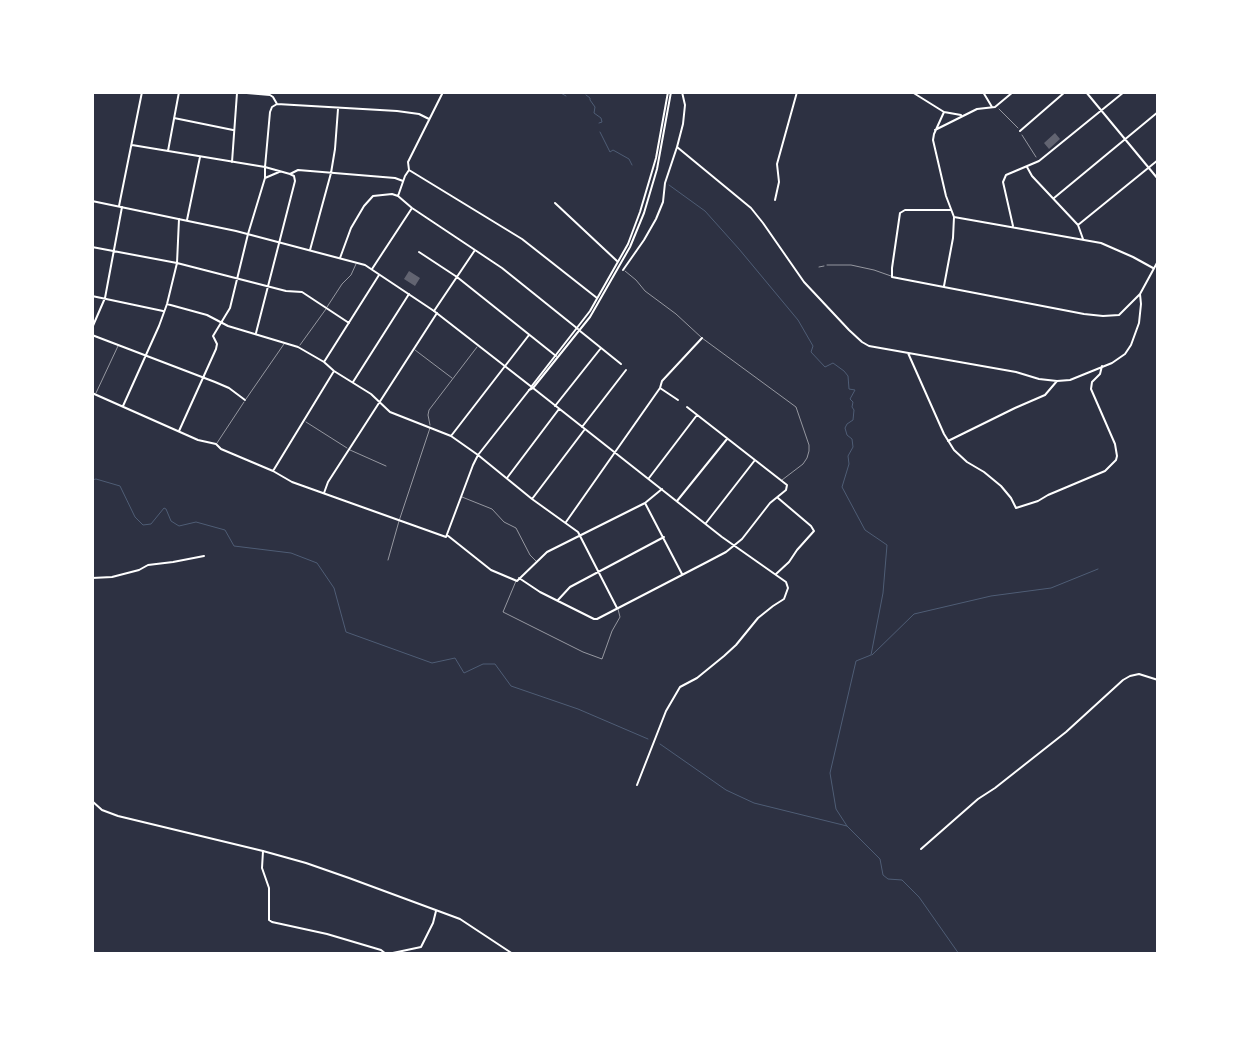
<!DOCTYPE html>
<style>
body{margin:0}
#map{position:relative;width:1250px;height:1046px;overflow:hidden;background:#2d3142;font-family:"Alegreya Sans",sans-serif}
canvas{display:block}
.frame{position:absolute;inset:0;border:94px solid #fff;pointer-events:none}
</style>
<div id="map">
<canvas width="1250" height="1046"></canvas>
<div class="frame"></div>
</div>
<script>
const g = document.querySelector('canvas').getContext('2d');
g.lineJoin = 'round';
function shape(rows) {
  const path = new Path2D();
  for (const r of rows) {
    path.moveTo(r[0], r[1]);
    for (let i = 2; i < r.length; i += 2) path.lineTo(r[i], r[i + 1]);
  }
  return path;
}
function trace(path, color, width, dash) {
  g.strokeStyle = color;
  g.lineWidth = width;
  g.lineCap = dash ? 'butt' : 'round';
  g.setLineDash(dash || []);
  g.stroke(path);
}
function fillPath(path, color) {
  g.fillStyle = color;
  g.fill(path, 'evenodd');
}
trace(shape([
 [559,92,566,96],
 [586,95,590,98,590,100,595,107,594,113,601,118,602,122,599,123],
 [600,132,610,152,613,150,629,159,632,165],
 [669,185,705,211,739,249,798,320,813,346,811,352,825,367,833,363,844,371,848,376,849,389,855,390,850,399,853,402,852,407,854,410,853,420,847,424,845,428,847,435,852,439,853,447,848,456,849,464,842,487,865,530,887,545,883,593,871,655,856,661,830,773,836,809,847,826],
 [92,480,96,479,120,486,135,517,143,525,151,524,164,508,166,509,171,521,179,526,196,522,225,530,234,546,291,553,317,563,334,588,346,632,432,663,455,658,464,673,483,664,495,664,511,686,578,709,648,739],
 [872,655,914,614,991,596,1051,588,1098,569],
 [660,744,726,790,754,803,847,826,880,859,883,875,888,879,902,880,919,897,959,954],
 [92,951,100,954]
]), '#4f5d75', 1);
fillPath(shape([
 [1055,133,1060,139,1049,149,1044,143],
 [409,271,420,278,415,286,404,279]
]), '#626471');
trace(shape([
 [999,109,1018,128],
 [1022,135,1036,157],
 [819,267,824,266]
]), '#fff', 0.5);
trace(shape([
 [827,265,851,265,874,270,891,276],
 [625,271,636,280,645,291,676,314,702,338,796,407,809,445,809,451,807,458,803,464,782,480],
 [327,307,342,284,351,275,356,264],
 [300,345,326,309],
 [415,350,452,378],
 [96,393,118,346],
 [246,399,284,344],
 [306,422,347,448],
 [430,425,428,415,429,410,477,347],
 [217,443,244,402],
 [350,450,386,466],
 [462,497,492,509,504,522,516,528,530,555,536,561],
 [388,560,399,521,430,428],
 [516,581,503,612,583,652,602,659,612,631,620,617,618,609]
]), '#fff', 0.5);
trace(shape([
 [235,92,270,95,273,97,277,104],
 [912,92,944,112,961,115],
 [983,92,992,107],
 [1086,92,1158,179],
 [277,104,397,111,419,114,429,119],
 [174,118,233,130],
 [935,130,977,109,995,107,1013,92],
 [1020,131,1065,92],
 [132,145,265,167,290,174,298,170,395,178,403,181],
 [677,147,751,208,763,223,804,282,849,330,862,342,869,346,1016,372,1039,379,1057,381,1070,380,1112,363,1125,354,1131,345,1139,323,1141,304,1140,294,1158,261],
 [168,151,179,92],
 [232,162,237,93],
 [1027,167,1032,176,1078,225,1083,239],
 [409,170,522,239,597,298],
 [265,178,279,172],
 [398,196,405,176,409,170,408,162,443,92],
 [1054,198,1158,112],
 [775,200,779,182,777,164,797,92],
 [555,203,617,261],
 [119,206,142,92],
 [951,210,905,210,900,213,892,268,892,277,1084,314,1103,316,1119,315,1140,294],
 [954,217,1101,243,1133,257,1153,268],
 [187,220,200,157],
 [1078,225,1158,160],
 [1013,226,1003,182,1006,175,1039,161,1124,92],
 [92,247,177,263,286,291,302,292,349,323],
 [310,250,331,173,335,149,338,109],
 [419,252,457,277,556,356],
 [340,258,351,228,364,206,373,196,392,194,398,196,412,208,502,268,578,329],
 [372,269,412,208],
 [623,270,644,240,656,219,663,202,665,183,677,147,683,124,685,105,682,92],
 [944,286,953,238,954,217,946,196,933,140,934,134,944,112],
 [92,296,163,311],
 [167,304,207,315,228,326,298,347,324,362,334,371,371,394,390,412,451,436,478,455,532,499,578,532,617,608],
 [434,311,475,250],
 [92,328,105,298,122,207],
 [580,331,621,364],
 [256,333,295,181,294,176,290,174],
 [92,335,215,382,229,388,245,400],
 [908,353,944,434,954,450,967,462,984,472,1001,486,1011,498,1016,508,1038,501,1048,495,1105,471,1116,460,1117,456,1115,444,1091,389,1092,382,1100,374,1102,366],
 [324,362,379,275],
 [353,382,409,294],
 [660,388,678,400],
 [529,390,533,388,722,537,786,582,788,588,784,599,773,606,758,618,736,645,724,656,697,678,680,687,666,711,637,785],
 [92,393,198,440,216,444,221,449,273,471,292,482,446,537,473,465,478,455,530,389],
 [123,406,159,326,167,304,177,263,179,219],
 [555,406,601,348],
 [582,427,626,370],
 [179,431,216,349,217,344,213,336,230,308,248,234,265,178,265,167,270,112,272,107,277,104],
 [451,436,529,335],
 [948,441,1015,408,1045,395,1057,381],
 [273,471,334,371],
 [507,478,559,409],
 [649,478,697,415],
 [324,493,328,482,437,313],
 [532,499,585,429],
 [677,501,727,439],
 [645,503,682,574],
 [566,522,660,388,662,381,702,338],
 [706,523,755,460],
 [447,535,491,570,517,581,547,552,645,503,662,489],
 [776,574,789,562,797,550,814,531,811,526,778,498],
 [92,578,112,577,139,570,148,565,173,562,204,556],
 [519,578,540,592,594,619,597,619,707,562,726,552,742,539,770,503,786,490,787,485,687,407],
 [558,600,570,587,664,537],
 [921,849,978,799,995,788,1066,732,1123,680,1130,676,1139,674,1158,680],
 [263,851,262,868,269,888,269,920,272,922,327,934,381,950,386,954],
 [388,954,421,947,433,923,436,911]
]), '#fff', 2);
trace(shape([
 [92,201,236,231,365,265,434,311,533,388,590,317,630,247,644,213,657,169,671,92],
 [531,387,590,311,628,244,640,212,656,158,668,92],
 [92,801,102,810,118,816,263,851,306,863,349,878,460,919,513,954]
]), '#fff', 2);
</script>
